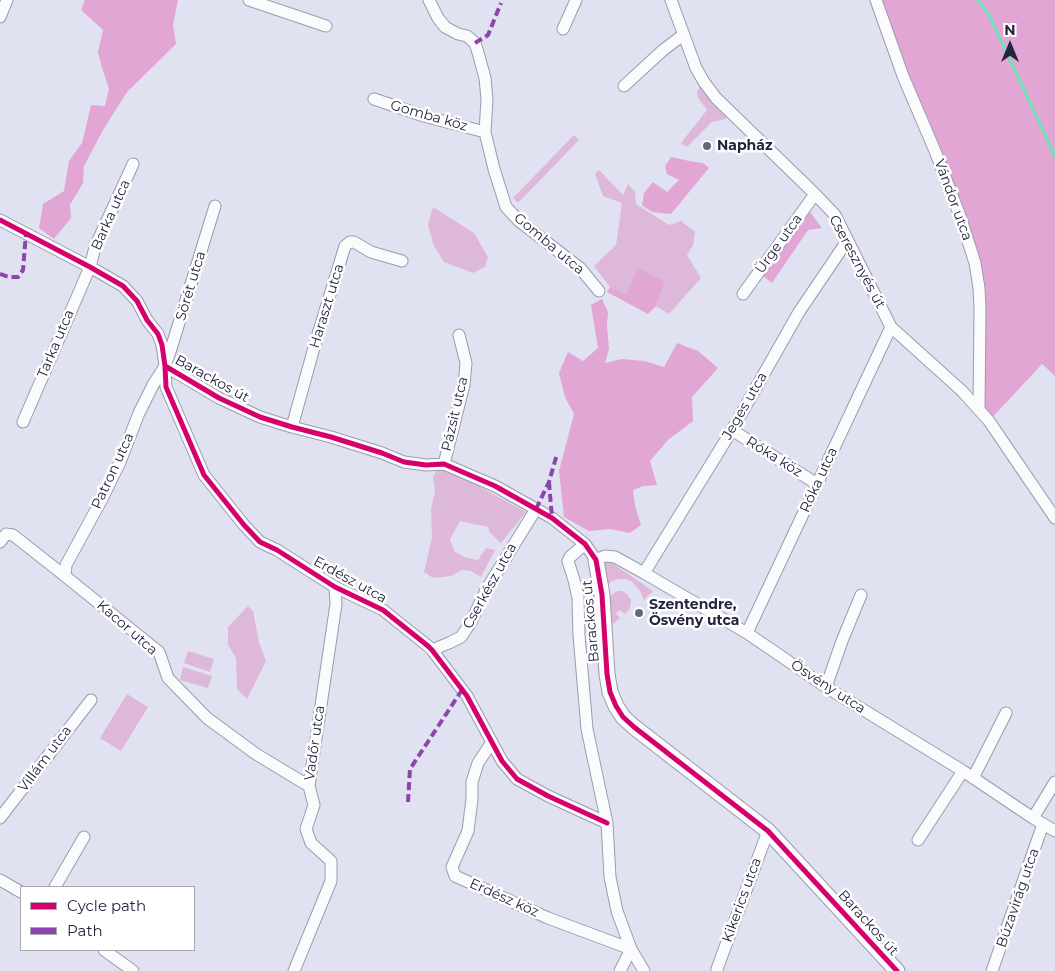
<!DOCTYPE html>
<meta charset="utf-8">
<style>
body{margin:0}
#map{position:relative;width:1055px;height:971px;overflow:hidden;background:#e0e2f1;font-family:Montserrat,sans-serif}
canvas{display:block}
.legend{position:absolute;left:20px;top:886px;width:175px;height:65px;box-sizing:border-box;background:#fff;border:1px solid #a7a8b2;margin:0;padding:6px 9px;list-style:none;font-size:15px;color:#24253f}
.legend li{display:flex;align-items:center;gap:10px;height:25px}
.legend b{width:25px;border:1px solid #a7a8b2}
.north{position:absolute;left:985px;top:20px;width:50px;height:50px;-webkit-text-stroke:4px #fff;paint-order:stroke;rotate:0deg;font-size:14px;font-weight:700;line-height:20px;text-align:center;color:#24253f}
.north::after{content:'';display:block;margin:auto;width:18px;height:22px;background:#24253f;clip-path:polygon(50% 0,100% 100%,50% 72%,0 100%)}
</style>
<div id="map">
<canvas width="1055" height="971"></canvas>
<ul class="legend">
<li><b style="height:6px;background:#d6006c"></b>Cycle path</li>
<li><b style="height:6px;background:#8e44ad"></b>Path</li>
</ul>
<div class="north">N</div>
</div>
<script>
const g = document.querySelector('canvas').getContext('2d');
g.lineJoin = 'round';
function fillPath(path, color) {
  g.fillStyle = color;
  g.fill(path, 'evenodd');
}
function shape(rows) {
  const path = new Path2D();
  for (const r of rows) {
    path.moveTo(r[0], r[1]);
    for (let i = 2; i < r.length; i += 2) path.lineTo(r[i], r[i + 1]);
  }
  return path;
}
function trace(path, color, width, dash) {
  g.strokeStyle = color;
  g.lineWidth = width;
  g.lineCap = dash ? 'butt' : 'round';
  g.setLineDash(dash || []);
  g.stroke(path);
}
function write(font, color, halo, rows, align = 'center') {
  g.font = font + ' Montserrat,sans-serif';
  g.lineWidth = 5;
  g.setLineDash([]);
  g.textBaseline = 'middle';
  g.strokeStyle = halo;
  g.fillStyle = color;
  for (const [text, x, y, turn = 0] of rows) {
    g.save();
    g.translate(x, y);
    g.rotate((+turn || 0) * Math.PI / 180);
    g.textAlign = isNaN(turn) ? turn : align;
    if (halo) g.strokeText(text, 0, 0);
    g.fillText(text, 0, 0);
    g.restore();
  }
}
fillPath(shape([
 [700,86,727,116,726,119,712,122,687,147,681,143,707,110,698,98,697,92],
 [574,135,579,140,518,203,513,198],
 [599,170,623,195,628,184,635,192,636,204,669,225,681,221,695,232,693,245,687,255,701,278,669,314,656,306,665,282,627,294,610,287,594,266,616,245,622,203,603,196,595,174],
 [433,207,474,233,488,257,485,267,473,273,444,262,434,246,428,225],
 [437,470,449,470,526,512,501,543,490,533,488,527,460,521,450,539,455,552,467,558,478,560,486,548,495,550,481,577,471,571,462,570,451,576,433,578,424,572,432,538,431,508,435,492,433,477],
 [604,561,609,561,653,591,644,600,639,589,632,582,626,579,618,579,612,581,607,586,601,566],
 [617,591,622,591,627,594,631,600,630,608,625,614,620,610,616,613,620,618,608,629,607,598],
 [248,606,253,611,259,643,266,661,247,699,237,689,236,658,228,645,228,627],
 [188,651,214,659,210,672,184,663],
 [183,667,212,676,208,688,180,680],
 [127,694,148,707,121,751,100,738]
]), '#deb8d8');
fillPath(shape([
 [85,0,178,0,173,25,176,44,127,92,103,130,84,166,83,183,70,205,71,218,54,239,39,228,43,204,64,191,69,161,82,143,91,105,105,106,109,89,101,64,98,52,103,30,81,10],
 [876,0,1055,0,1055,376,1042,364,989,421,979,410,975,263],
 [671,157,694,162,703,163,709,168,671,214,652,212,642,205,644,193,653,182,667,192,679,180,667,174,665,166],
 [810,212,822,228,808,230,772,283,763,276],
 [638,268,665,282,656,306,648,314,607,292,610,287,627,294],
 [602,299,608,312,607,326,609,349,605,363,622,359,644,361,664,367,677,343,698,351,718,368,692,397,693,421,668,440,650,461,657,485,643,486,633,490,635,506,641,525,630,533,610,529,589,531,564,517,559,471,574,414,565,397,559,373,568,352,583,361,598,348,591,305]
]), '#e1a6d4');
trace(shape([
 [978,0,989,15,1055,156]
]), '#70e0b8', 3);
const minor = shape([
 [249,0,326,26],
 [429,0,438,18,445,27,458,34,467,36,475,43,477,49,485,78,487,99,485,132,494,169,506,207,519,221,580,268,599,291],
 [671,0,696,68,704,82,716,98,815,194,835,215,891,327,962,391,989,421,1055,518],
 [876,0,903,76,935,151,960,216,975,263,979,288,980,309,979,410],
 [0,17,7,0],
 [563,29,576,0],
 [624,86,662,51,683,35],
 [374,99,424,116,485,132],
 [0,220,90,267,123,286,137,301,147,320,158,334,162,345,165,366,219,398,260,417,292,427,331,437,382,453,404,462,426,465,444,464,495,486,552,518,585,544,596,560,605,556,615,557,644,573,747,633,826,687,963,771,1033,818,1055,831],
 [743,294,815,194],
 [165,366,166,387,204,475,244,525,260,542,277,550,335,587,383,610,428,646,432,650,467,696,502,761,517,779,548,796,607,823],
 [23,422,90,267,95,247,133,164],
 [292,427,315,344,345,246,350,242,354,242,371,252,402,261],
 [732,430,817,484],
 [444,464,464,385,466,363,459,335],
 [0,542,6,534,13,535,65,576,159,652,168,678,207,718,256,754,309,786],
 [585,544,570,557,568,561,574,580,578,598,579,635,587,729,607,823,610,877,617,911,631,949,644,971],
 [644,573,732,430,799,312,847,241],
 [65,576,66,565,103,497,120,462,139,413,153,385,165,366,170,352,215,206],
 [747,633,891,327],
 [432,650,449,643,461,637,471,622,486,590,536,509],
 [826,687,842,641,861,595],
 [492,742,478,763,472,782,472,799,468,831,452,867,455,876,548,918,631,949,620,971],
 [973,778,1006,713],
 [0,818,91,700],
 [1033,818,1055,782],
 [918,840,963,771],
 [0,880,21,892],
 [55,887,84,837],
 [104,950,133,971],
 [294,971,331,881,331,861,311,843,306,829,314,805,309,786,336,604,335,587],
 [717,971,717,969,768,831],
 [992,971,1043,824]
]);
const tertiary = shape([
 [596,560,602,595,607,674,610,692,616,706,623,717,634,727,768,831,897,971]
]);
trace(minor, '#9a9cad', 13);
trace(tertiary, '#9a9cad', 17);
trace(minor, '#fafbfd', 11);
trace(tertiary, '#fafbfd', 15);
trace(shape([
 [475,43,488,35,501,3],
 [0,274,9,277,18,277,23,270,26,233],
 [549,482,552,518],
 [536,509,549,482,557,454],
 [408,802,410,769,462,690]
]), '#8e44ad', 4, [8, 4]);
trace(shape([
 [0,220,90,267,123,286,137,301,147,320,158,334,162,345,165,366,219,398,260,417,292,427,331,437,382,453,404,462,426,465,444,464,495,486,552,518,585,544,596,560,602,595,607,674,610,692,616,706,623,717,634,727,768,831,897,971],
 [165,366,166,387,204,475,244,525,260,542,277,550,335,587,383,610,428,646,432,650,467,696,502,761,517,779,548,796,607,823]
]), '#d6006c', 5);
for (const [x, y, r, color] of [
 [707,146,5,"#66677d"],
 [639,613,5,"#66677d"]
]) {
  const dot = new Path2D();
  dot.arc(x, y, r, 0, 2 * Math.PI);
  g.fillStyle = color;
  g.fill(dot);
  trace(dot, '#fff', 2);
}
write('14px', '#24253f', '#fff', [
 ["Gomba köz",429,116,16],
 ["Vándor utca",953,200,70],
 ["Barka utca",111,215,-66],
 ["Gomba utca",549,244,40],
 ["Ürge utca",779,244,-54],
 ["Cseresznyés út",857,262,62],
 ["Sörét utca",191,286,-73],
 ["Haraszt utca",327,306,-73],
 ["Tarka utca",56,344,-67],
 ["Barackos út",212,379,29],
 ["Jeges utca",745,406,-60],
 ["Pázsit utca",455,414,-77],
 ["Róka köz",774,457,32],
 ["Patron utca",113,471,-65],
 ["Róka utca",819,480,-65],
 ["Erdész utca",350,580,29],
 ["Cserkész utca",490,586,-61],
 ["Barackos út",591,621,-95],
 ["Kacor utca",127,628,41],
 ["Ösvény utca",828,687,33],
 ["Vadőr utca",315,743,-82],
 ["Villám utca",45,759,-53],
 ["Erdész köz",504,898,24],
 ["Búzavirág utca",1018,898,-71],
 ["Kikerics utca",742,900,-70],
 ["Barackos út",868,923,48]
]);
write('bold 14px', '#24253f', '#fff', [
 ["Napház",717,146],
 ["Szentendre,",649,605],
 ["Ösvény utca",649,621]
], 'left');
</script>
